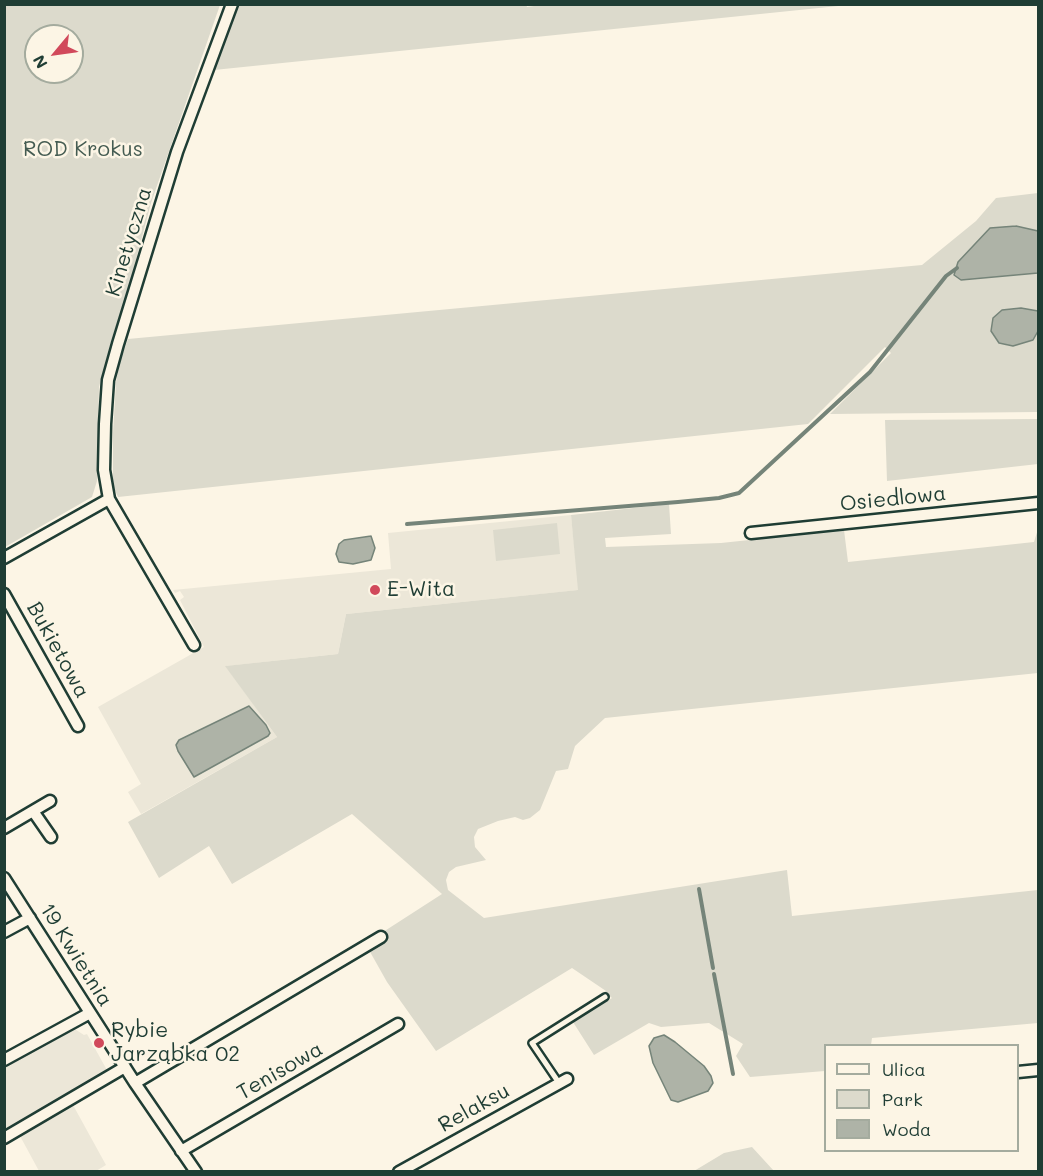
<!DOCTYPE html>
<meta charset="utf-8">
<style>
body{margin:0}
#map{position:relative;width:1043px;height:1176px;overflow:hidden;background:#fcf5e5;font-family:Mali,sans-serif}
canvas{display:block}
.frame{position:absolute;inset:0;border:6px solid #1f3d34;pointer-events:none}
.legend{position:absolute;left:824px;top:1044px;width:195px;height:108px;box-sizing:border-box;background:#fcf5e5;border:2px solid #a4ab9e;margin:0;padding:8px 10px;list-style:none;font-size:18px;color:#1f3d34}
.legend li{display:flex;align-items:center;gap:12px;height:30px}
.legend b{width:30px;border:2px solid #a4ab9e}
.north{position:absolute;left:24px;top:24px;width:60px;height:60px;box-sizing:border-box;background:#fcf5e5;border:2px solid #a4ab9e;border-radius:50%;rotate:241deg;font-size:16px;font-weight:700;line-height:24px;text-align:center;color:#1f3d34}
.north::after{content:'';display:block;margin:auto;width:21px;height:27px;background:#d1495b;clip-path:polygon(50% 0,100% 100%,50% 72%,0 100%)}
</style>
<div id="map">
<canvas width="1043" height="1176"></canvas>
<div class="frame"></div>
<ul class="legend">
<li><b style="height:8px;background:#fcf5e5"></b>Ulica</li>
<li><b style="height:16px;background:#dcdacc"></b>Park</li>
<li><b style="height:16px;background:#aeb3a7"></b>Woda</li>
</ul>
<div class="north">N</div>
</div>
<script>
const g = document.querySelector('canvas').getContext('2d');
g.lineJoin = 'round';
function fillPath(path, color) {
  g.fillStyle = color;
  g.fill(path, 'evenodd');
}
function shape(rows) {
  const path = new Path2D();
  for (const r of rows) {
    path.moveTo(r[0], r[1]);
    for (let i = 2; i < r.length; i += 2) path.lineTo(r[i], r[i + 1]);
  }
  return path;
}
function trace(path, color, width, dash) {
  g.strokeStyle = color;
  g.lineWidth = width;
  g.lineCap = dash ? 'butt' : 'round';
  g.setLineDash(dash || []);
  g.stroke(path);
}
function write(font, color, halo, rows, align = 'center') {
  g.font = font + ' Mali,sans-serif';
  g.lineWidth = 5;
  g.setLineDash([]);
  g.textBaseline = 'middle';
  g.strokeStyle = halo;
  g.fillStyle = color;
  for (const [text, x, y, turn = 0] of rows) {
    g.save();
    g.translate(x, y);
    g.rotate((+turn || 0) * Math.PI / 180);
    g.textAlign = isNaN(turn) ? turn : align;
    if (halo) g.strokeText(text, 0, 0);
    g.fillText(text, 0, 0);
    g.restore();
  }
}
fillPath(shape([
 [571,515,579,590,346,614,338,654,226,666,277,737,141,814,128,792,141,784,98,707,204,647,180,600,184,597,180,591,175,593,173,590,391,569,388,533],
 [73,1028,84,1035,87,1034,108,1072,5,1133,5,1066],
 [73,1105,106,1165,96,1171,39,1171,20,1136]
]), '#ece7d8');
fillPath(shape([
 [5,4,220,5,151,203,128,290,112,338,99,387,97,481,92,497,5,547],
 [36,36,72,36,72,72,36,72],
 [526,4,527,7,548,4,848,5,214,70,238,5],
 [1038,193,1038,231,1016,226,961,280,1038,273,1038,314,1038,311,1033,340,1038,331,1038,412,830,414,891,353,885,347,808,424,118,497,113,486,113,433,116,382,120,361,128,339,922,265,976,221,996,198],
 [1038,419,1038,464,887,481,885,420],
 [669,504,671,534,605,538,606,547,721,543,844,530,848,562,1034,542,1038,529,1038,673,605,718,575,746,568,769,556,771,540,810,530,818,523,820,515,817,498,821,478,829,474,837,475,847,486,860,456,867,449,872,446,880,448,890,484,918,787,870,792,916,1038,890,1038,1023,872,1038,871,1045,826,1046,825,1071,750,1077,736,1056,743,1044,709,1023,661,1027,649,1023,594,1055,573,1022,612,998,604,992,606,991,572,968,436,1051,387,982,369,950,380,934,442,894,352,814,232,884,209,846,159,878,128,822,277,737,225,666,338,654,346,614,578,590,571,515],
 [557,523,560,554,496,561,493,530],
 [752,1147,774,1171,694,1171,724,1153]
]), '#dcdacc');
const water = shape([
 [1016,226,1038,231,1038,273,961,280,954,275,958,262,990,228,1016,226],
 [1021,308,1038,311,1038,331,1033,340,1013,346,999,343,991,331,993,318,1002,310,1021,308],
 [371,536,375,548,371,560,353,564,339,562,336,554,339,544,344,540,371,536],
 [249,706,266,725,270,733,268,736,194,777,178,751,176,745,179,740,249,706],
 [664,1035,675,1042,704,1066,711,1076,713,1083,708,1091,678,1102,671,1100,653,1063,649,1046,654,1038,664,1035]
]);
fillPath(water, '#aeb3a7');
trace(water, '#758479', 1.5);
trace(shape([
 [407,524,678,502,719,498,739,493,870,372,946,276,957,268],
 [699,889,713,968],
 [714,974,733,1074]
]), '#758479', 4);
const service = shape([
 [559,1083,532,1043,605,997]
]);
const minor = shape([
 [751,533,1038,503],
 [4,558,109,499],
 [4,594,78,726],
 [194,645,109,499,104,470,105,424,108,380,118,344,177,152,232,4],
 [33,811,51,837],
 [4,828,50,801],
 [4,878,135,1083,196,1172],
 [4,932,30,918],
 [4,1060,90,1013],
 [1018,1072,1038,1070],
 [135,1083,381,937],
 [4,1138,125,1067],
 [181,1151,398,1024],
 [399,1172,567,1079]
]);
trace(service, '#1f3d34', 10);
trace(minor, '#1f3d34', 15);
trace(service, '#fcf5e5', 5);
trace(minor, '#fcf5e5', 10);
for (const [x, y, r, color] of [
 [375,590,6,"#d1495b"],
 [99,1043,6,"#d1495b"]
]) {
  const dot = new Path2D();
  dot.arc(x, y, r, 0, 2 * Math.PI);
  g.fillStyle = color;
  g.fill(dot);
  trace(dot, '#fcf5e5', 2);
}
write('21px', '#455c52', '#fcf5e5', [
 ["ROD Krokus",83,150]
]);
write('21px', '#1f3d34', '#fcf5e5', [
 ["Kinetyczna",129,242,-73],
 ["Osiedlowa",893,499,-6],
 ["Bukietowa",58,650,61],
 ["19 Kwietnia",76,955,58],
 ["Tenisowa",280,1071,-30],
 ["Relaksu",474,1108,-29]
]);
write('21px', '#1f3d34', '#fcf5e5', [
 ["E-Wita",387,590],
 ["Rybie",111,1031],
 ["Jarząbka 02",111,1055]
], 'left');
</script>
